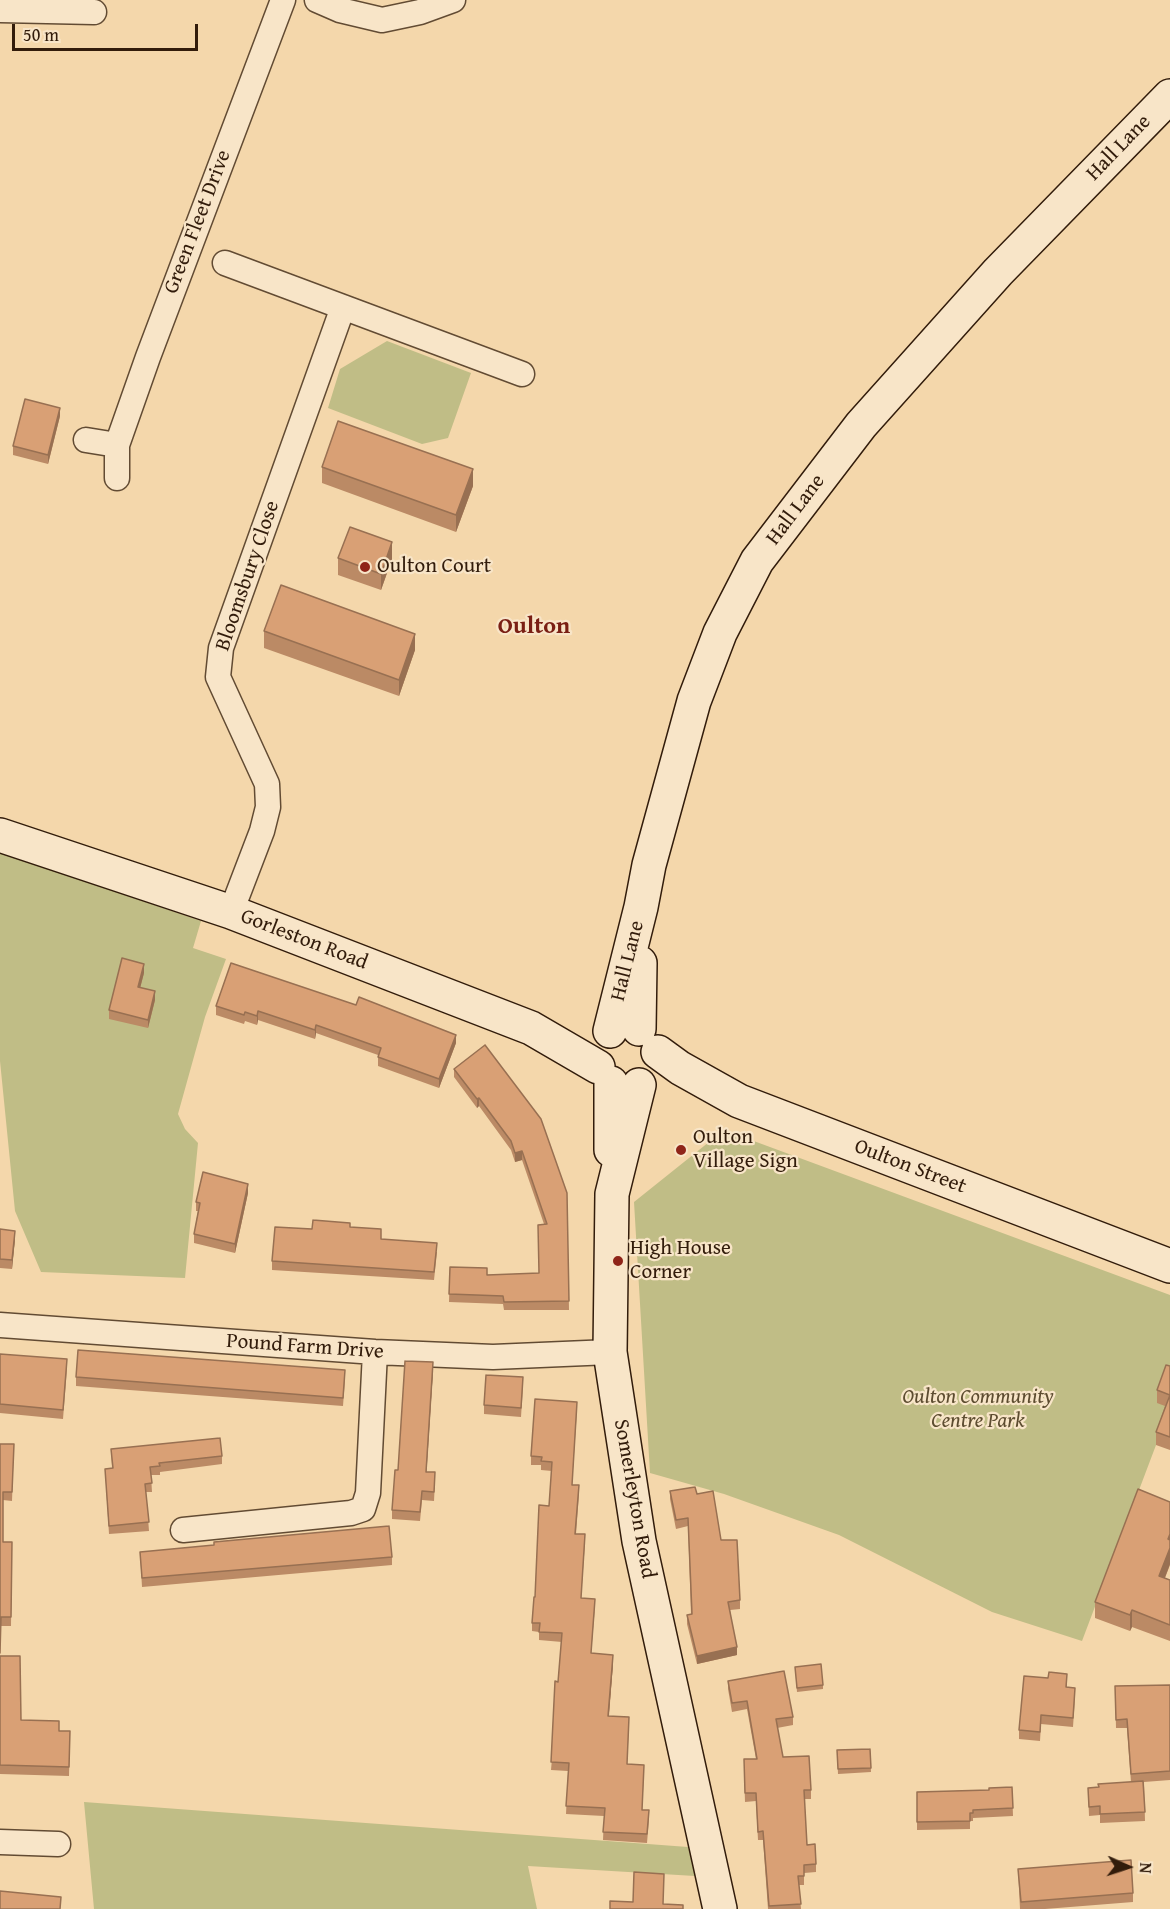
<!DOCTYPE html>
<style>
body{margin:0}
#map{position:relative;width:1170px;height:1909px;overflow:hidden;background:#f4d7ab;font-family:"Gentium Book Plus",serif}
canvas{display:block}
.north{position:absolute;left:1098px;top:1837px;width:60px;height:60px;-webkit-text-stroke:4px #f8e5c8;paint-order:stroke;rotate:93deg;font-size:16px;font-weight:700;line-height:24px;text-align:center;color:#321c0b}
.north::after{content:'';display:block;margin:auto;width:21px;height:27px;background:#321c0b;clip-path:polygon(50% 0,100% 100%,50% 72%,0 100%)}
.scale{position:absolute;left:12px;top:24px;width:186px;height:27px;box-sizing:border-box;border:3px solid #321c0b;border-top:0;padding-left:8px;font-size:18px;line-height:21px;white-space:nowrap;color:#321c0b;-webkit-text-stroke:4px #f8e5c8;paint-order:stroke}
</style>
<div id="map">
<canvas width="1170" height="1909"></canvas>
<div class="north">N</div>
<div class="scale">50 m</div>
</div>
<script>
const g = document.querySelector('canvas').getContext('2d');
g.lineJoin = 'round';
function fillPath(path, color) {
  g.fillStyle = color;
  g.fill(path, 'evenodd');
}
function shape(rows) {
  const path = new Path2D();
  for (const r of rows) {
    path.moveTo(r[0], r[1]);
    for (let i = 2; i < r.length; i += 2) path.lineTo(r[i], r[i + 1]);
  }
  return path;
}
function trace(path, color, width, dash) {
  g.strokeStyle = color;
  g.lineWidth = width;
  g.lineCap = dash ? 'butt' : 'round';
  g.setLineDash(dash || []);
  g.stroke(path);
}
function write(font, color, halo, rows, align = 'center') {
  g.font = font + ' "Gentium Book Plus",serif';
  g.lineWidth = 4.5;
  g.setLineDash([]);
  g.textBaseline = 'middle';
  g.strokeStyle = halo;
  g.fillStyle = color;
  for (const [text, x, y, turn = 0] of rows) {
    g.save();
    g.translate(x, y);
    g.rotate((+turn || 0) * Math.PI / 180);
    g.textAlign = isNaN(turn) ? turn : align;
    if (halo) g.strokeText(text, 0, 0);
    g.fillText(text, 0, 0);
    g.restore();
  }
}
fillPath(shape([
 [387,341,471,373,448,438,422,444,328,408,340,369],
 [0,852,201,921,193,948,226,959,205,1017,178,1114,185,1129,198,1143,185,1278,41,1272,15,1211,0,1061],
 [724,1130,1170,1295,1170,1408,1082,1641,992,1612,839,1535,724,1494,650,1473,634,1202],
 [84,1802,688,1847,695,1876,528,1866,537,1909,94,1909]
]), '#c0bd86');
const street = shape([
 [317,0,340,10,382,20,420,12,453,0],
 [0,10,94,12],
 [225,263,522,374],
 [86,440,117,445,148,357,283,0],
 [117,445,117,478],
 [231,912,262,831,268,807,267,784,218,677,221,648,343,307],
 [0,1325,375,1352,493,1357,610,1352],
 [183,1530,351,1513,363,1509,368,1493,375,1352],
 [0,1842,58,1844]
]);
const secondary = shape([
 [0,835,231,912,531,1028,598,1067],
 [639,1029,640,963],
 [610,1031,641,907,649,865,694,701,720,633,757,561,861,425,998,272,1170,96],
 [658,1052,680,1068,739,1101,1170,1266],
 [611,1083,611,1150],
 [639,1085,612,1194,610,1352,639,1541,720,1909]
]);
trace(street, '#624b33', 27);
trace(secondary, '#321c0b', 36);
trace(street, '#f8e5c8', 24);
trace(secondary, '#f8e5c8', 33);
fillPath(shape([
 [60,416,48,464,13,455,13,446],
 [322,467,473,486,456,532,322,483],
 [338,558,392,559,381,590,338,575],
 [264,631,415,650,399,696,264,648],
 [231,963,456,1043,439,1088,378,1066,378,1055,316,1033,315,1039,258,1020,257,1025,245,1021,244,1024,216,1015,216,1006],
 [144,973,140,988,155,1000,148,1028,109,1019,109,1010],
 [454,1069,567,1193,569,1310,504,1310,503,1304,449,1302,450,1267,487,1275,539,1273,544,1224,522,1160,515,1162,511,1150,479,1106,477,1108,454,1077],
 [248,1193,235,1253,194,1243,194,1234,198,1211,196,1211,196,1202],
 [350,1227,381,1239,437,1252,434,1280,272,1270,272,1261,312,1229],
 [0,1229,15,1239,12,1269,0,1268],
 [0,1354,67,1368,63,1419,0,1413],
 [1170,1366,1170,1450,1156,1445,1156,1432,1165,1406,1157,1403,1157,1390],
 [433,1371,426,1472,435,1481,434,1501,422,1500,420,1521,392,1519,392,1510,398,1470],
 [76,1377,345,1379,343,1406,76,1386],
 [523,1386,521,1417,484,1414,484,1405],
 [577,1410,572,1485,579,1494,576,1534,585,1543,581,1598,595,1607,591,1654,613,1664,609,1716,629,1726,627,1764,644,1774,642,1810,649,1819,647,1843,603,1840,604,1816,566,1814,568,1771,551,1770,562,1642,539,1640,539,1632,532,1631,532,1623,549,1506,552,1471,541,1470,541,1465,531,1465,531,1456],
 [0,1444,14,1444,12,1501,3,1500,3,1542,12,1542,11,1626,1,1626,0,1656,21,1720,59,1731,70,1731,69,1776,0,1774],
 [111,1449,222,1456,222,1464,160,1472,160,1475,151,1475,152,1492,146,1492,149,1531,109,1534,105,1469,112,1468],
 [670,1491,697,1494,721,1540,740,1600,740,1609,730,1610,737,1655,697,1664,687,1624,687,1615,691,1614,688,1526,676,1529,670,1499],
 [1170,1502,1170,1565,1165,1578,1170,1580,1170,1641,1132,1627,1130,1631,1095,1618,1095,1602],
 [140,1552,392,1557,392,1565,142,1587],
 [795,1667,823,1685,823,1689,797,1692],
 [1048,1678,1067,1683,1067,1687,1075,1697,1073,1727,1041,1724,1040,1741,1019,1739,1019,1730],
 [728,1681,793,1717,793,1725,777,1728,783,1757,811,1790,811,1799,804,1799,807,1845,816,1864,816,1872,804,1873,804,1885,799,1885,801,1909,768,1909,763,1840,758,1840,756,1801,745,1802,744,1768,756,1759,747,1709,732,1712,728,1689],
 [1170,1685,1170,1780,1144,1782,1145,1821,1100,1823,1100,1815,1089,1816,1088,1788,1099,1787,1131,1782,1127,1728,1116,1728,1115,1686],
 [870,1749,871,1772,838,1774,837,1750],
 [1012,1787,1013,1816,973,1818,973,1821,970,1821,970,1829,917,1830,917,1792,989,1790],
 [1018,1869,1133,1893,1133,1902,1045,1909,1020,1909]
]), '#bb8a65');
fillPath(shape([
 [60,408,60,416,48,464,48,455],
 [473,469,473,486,456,532,456,515],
 [392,542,392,559,381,590,381,574],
 [415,634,415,650,399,696,399,680],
 [144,964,144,973,138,996,138,987],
 [155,991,155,1000,148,1028,148,1020],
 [258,1011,258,1020,257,1025,257,1016],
 [316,1025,316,1033,315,1039,315,1030],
 [456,1035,456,1043,439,1088,439,1079],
 [479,1098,479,1106,477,1108,477,1099],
 [522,1151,522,1160,515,1162,515,1153],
 [248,1184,248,1193,235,1253,235,1244],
 [15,1231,15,1239,12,1269,12,1260],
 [433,1362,433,1371,426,1480,426,1472],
 [1170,1534,1170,1564,1159,1593,1159,1576],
 [1132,1610,1132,1627,1130,1631,1130,1615],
 [737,1647,737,1655,697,1664,697,1656],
 [613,1655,613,1664,608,1724,608,1716]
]), '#987052');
const building = shape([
 [25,399,60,408,48,455,13,446,25,399],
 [338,421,473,469,456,515,322,467,338,421],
 [350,527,392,542,381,574,338,558,350,527],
 [281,585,415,634,399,680,264,631,281,585],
 [122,958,144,964,138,987,155,991,148,1020,109,1010,122,958],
 [231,963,356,1005,359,997,456,1035,439,1079,378,1057,381,1048,316,1025,315,1030,258,1011,257,1016,245,1012,244,1015,216,1006,231,963],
 [485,1045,541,1119,567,1193,569,1301,504,1302,503,1296,449,1294,450,1267,487,1268,487,1275,539,1273,538,1225,547,1224,522,1151,515,1153,511,1141,479,1098,477,1099,454,1069,485,1045],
 [203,1172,248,1184,235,1244,194,1234,200,1203,196,1202,203,1172],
 [313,1220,350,1223,350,1227,381,1229,381,1239,437,1243,434,1272,272,1261,275,1227,312,1229,313,1220],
 [0,1229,15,1231,12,1260,0,1259,0,1229],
 [78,1350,345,1370,343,1398,76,1377,78,1350],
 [0,1354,67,1359,63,1410,0,1404,0,1354],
 [405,1361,433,1362,426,1472,435,1472,434,1492,422,1491,420,1512,392,1510,395,1470,398,1470,405,1361],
 [1166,1365,1170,1366,1170,1437,1156,1432,1170,1395,1157,1390,1166,1365],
 [486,1375,523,1377,521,1408,484,1405,486,1375],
 [535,1399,577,1402,572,1485,579,1485,575,1534,585,1534,581,1598,595,1599,591,1653,613,1655,608,1716,629,1717,627,1764,644,1765,642,1810,649,1810,647,1834,603,1832,605,1808,566,1806,569,1763,551,1762,555,1681,558,1682,562,1633,539,1632,540,1623,532,1623,534,1597,535,1597,539,1505,549,1506,552,1462,541,1461,542,1457,531,1456,535,1399],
 [220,1438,222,1456,159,1463,160,1466,150,1467,152,1483,145,1484,149,1522,109,1526,105,1469,113,1468,111,1449,220,1438],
 [0,1444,14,1444,12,1492,3,1492,3,1542,12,1542,11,1617,1,1617,0,1653,0,1444],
 [695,1487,697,1494,713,1491,721,1540,737,1540,740,1600,728,1602,737,1647,697,1656,687,1615,692,1614,688,1518,676,1520,670,1491,695,1487],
 [1138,1489,1170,1502,1170,1534,1168,1539,1170,1540,1170,1548,1159,1576,1170,1580,1170,1625,1132,1610,1130,1615,1095,1602,1138,1489],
 [389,1526,392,1557,142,1578,140,1552,214,1545,214,1542,389,1526],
 [0,1656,20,1656,21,1720,59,1721,59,1731,70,1731,69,1767,0,1765,0,1656],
 [821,1664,823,1685,797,1688,795,1667,821,1664],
 [784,1671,793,1717,776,1719,783,1757,809,1756,811,1790,804,1790,807,1845,815,1844,816,1864,804,1865,804,1876,798,1876,801,1904,769,1906,763,1831,758,1832,756,1793,745,1793,744,1759,757,1759,747,1701,732,1703,728,1681,784,1671],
 [1049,1672,1067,1674,1066,1687,1075,1688,1073,1718,1041,1715,1040,1732,1019,1730,1024,1676,1048,1678,1049,1672],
 [1170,1685,1170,1771,1131,1774,1127,1719,1116,1720,1115,1686,1170,1685],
 [870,1749,871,1768,838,1769,837,1750,870,1749],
 [1143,1781,1145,1812,1100,1814,1100,1806,1089,1807,1088,1788,1099,1787,1098,1784,1143,1781],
 [1012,1787,1013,1808,973,1810,973,1813,970,1813,970,1821,917,1822,917,1792,989,1790,989,1788,1012,1787],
 [1131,1860,1133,1893,1021,1902,1018,1869,1131,1860],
 [634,1872,664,1874,663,1904,683,1905,683,1909,610,1909,610,1901,633,1902,634,1872],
 [0,1891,61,1897,60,1909,0,1909,0,1891]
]);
fillPath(building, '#d9a075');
trace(building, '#987052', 1.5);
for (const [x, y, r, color] of [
 [365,567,6,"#8f2418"],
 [681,1150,6,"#8f2418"],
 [618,1261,6,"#8f2418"]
]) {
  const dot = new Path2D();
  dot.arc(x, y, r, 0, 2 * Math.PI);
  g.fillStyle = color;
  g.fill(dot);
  trace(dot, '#f8e5c8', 2);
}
write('21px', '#321c0b', '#f8e5c8', [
 ["Hall Lane",1119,148,-46],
 ["Green Fleet Drive",198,222,-69],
 ["Hall Lane",796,510,-53],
 ["Bloomsbury Close",248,576,-71],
 ["Gorleston Road",304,940,21],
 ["Hall Lane",628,961,-76],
 ["Oulton Street",910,1167,21],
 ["Pound Farm Drive",305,1347,4],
 ["Somerleyton Road",634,1499,80]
]);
write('21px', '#321c0b', '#f8e5c8', [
 ["Oulton Court",377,567],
 ["Oulton",693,1138],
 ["Village Sign",693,1162],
 ["High House",630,1249],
 ["Corner",630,1273]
], 'left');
write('italic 21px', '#5d4c30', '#f8e5c8', [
 ["Oulton Community",978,1398],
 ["Centre Park",978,1422]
]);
write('bold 24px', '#7a1f14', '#f8e5c8', [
 ["Oulton",534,627]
]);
</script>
